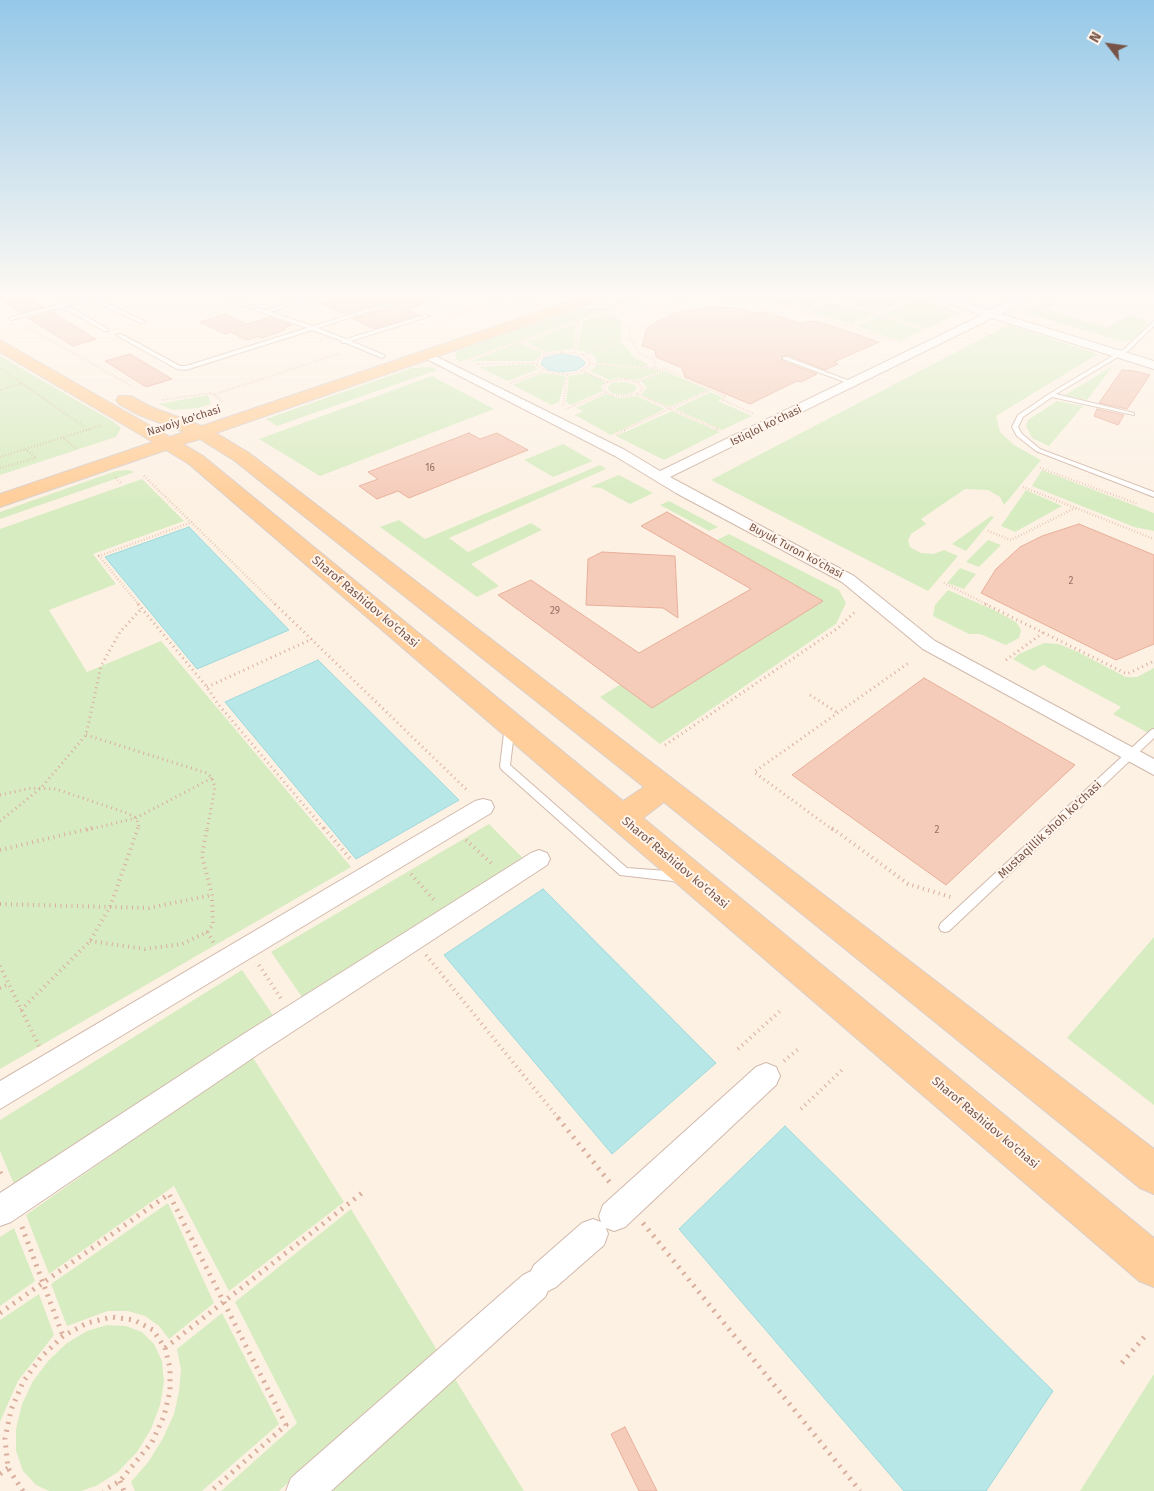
<!DOCTYPE html>
<meta charset="utf-8">
<style>
body{margin:0}
#map{position:relative;width:1154px;height:1491px;overflow:hidden;background:#fdf1e4;font-family:"Fira Sans",sans-serif}
canvas{display:block}
.north{position:absolute;left:1084px;top:20px;width:50px;height:50px;-webkit-text-stroke:4px #fff5ec;paint-order:stroke;rotate:300deg;font-size:14px;font-weight:700;line-height:20px;text-align:center;color:#785448}
.north::after{content:'';display:block;margin:auto;width:18px;height:22px;background:#785448;clip-path:polygon(50% 0,100% 100%,50% 72%,0 100%)}
</style>
<div id="map">
<canvas width="1154" height="1491"></canvas>
<div class="north">N</div>
</div>
<script>
const g = document.querySelector('canvas').getContext('2d');
g.lineJoin = 'round';
function fillPath(path, color) {
  g.fillStyle = color;
  g.fill(path, 'evenodd');
}
function shape(rows) {
  const path = new Path2D();
  for (const r of rows) {
    path.moveTo(r[0], r[1]);
    for (let i = 2; i < r.length; i += 2) path.lineTo(r[i], r[i + 1]);
  }
  return path;
}
function trace(path, color, width, dash) {
  g.strokeStyle = color;
  g.lineWidth = width;
  g.lineCap = dash ? 'butt' : 'round';
  g.setLineDash(dash || []);
  g.stroke(path);
}
function write(font, color, halo, rows, align = 'center') {
  g.font = font + ' "Fira Sans",sans-serif';
  g.lineWidth = 4;
  g.setLineDash([]);
  g.textBaseline = 'middle';
  g.strokeStyle = halo;
  g.fillStyle = color;
  for (const [text, x, y, turn = 0] of rows) {
    g.save();
    g.translate(x, y);
    g.rotate((+turn || 0) * Math.PI / 180);
    g.textAlign = isNaN(turn) ? turn : align;
    if (halo) g.strokeText(text, 0, 0);
    g.fillText(text, 0, 0);
    g.restore();
  }
}
fillPath(shape([
 [746,294,784,294,793,305,789,307,771,302,736,298],
 [788,294,813,294,816,295,815,300,820,303,803,310],
 [904,294,913,296,877,312,851,304,853,299,847,295],
 [918,298,961,312,928,329,883,314],
 [623,301,626,303,459,362,455,356,457,351,580,309,602,308],
 [1048,302,1055,304,1045,309,1106,328,1130,315,1145,319,1146,323,1144,330,1133,339,1124,342,1025,313],
 [823,304,847,305,873,314,850,324,808,311],
 [605,313,621,320,621,340,589,353,577,350,583,321],
 [880,316,924,330,900,341,856,326],
 [576,323,574,349,545,352,527,342],
 [1008,325,1098,354,996,416,1000,432,1014,445,1041,460,1004,505,1000,497,988,490,965,489,921,519,926,524,911,534,908,540,910,547,921,553,934,554,944,550,958,556,928,591,711,480],
 [621,342,634,357,649,365,644,367,597,363,596,358,590,353],
 [519,343,542,353,534,361,471,361],
 [0,356,114,422,121,428,116,437,0,475],
 [533,364,538,369,508,381,478,367],
 [597,365,662,370,637,380,620,378,610,380,590,371],
 [1113,366,1087,400,1065,395],
 [432,367,437,370,277,426,266,419,412,368],
 [665,371,708,390,669,407,641,395,647,387,641,381],
 [542,373,566,376,559,402,551,405,513,385],
 [587,373,606,382,601,386,603,391,571,405,566,402,569,376],
 [432,376,494,409,320,476,259,439],
 [625,382,635,385,637,389,632,393,622,395,612,393,607,389,612,383],
 [711,392,723,398,718,401,752,416,722,430,675,409],
 [606,394,619,398,637,396,665,409,611,435,575,415,583,411,576,408],
 [208,395,211,404,197,408,173,410,159,404],
 [1057,401,1083,406,1049,446,1032,438,1026,426,1028,420],
 [672,411,720,432,664,460,616,436],
 [563,444,593,461,553,477,524,460],
 [600,465,606,469,449,538,468,552,531,523,542,530,471,564,499,586,477,597,380,527,399,520,425,539],
 [128,470,135,472,0,519,0,512,116,471],
 [1042,470,1154,513,1154,531,1134,527,1032,486],
 [619,475,653,493,630,504,601,488,590,487],
 [142,479,184,521,93,554,116,584,49,610,87,672,161,641,351,867,0,1069,0,529],
 [1026,490,1062,506,1015,532,1001,526],
 [669,501,718,527,709,531,660,505],
 [991,516,994,517,966,551,952,544],
 [729,534,839,590,846,603,836,624,660,744,600,697,621,684,822,601,717,540],
 [988,540,1001,545,979,567,966,562],
 [960,568,976,574,964,589,947,583],
 [948,590,994,610,1016,622,1021,630,1019,638,1006,645,980,634,969,634,933,616,935,605],
 [1044,643,1059,644,1078,652,1126,677,1137,677,1154,668,1154,736,1113,714,1121,707,1043,665,1034,671,1013,659,1019,654],
 [489,824,525,860,304,1000,271,952],
 [1154,937,1154,1105,1067,1038],
 [242,970,275,1018,16,1189,0,1151,0,1120],
 [252,1056,344,1202,229,1291,174,1186,49,1274,26,1215],
 [168,1203,214,1303,169,1339,159,1326,145,1316,128,1311,108,1311,67,1326,51,1284],
 [351,1209,437,1350,279,1491,221,1491,297,1423,235,1302],
 [14,1228,35,1281,0,1306,0,1237],
 [39,1294,54,1335,18,1381,0,1422,0,1320],
 [222,1313,279,1424,202,1491,135,1491,131,1482,149,1461,163,1438,174,1414,179,1391,181,1370,177,1349],
 [107,1325,126,1326,142,1332,154,1344,162,1361,164,1382,160,1405,151,1429,137,1452,118,1472,96,1486,81,1491,49,1491,36,1485,23,1471,16,1451,16,1429,22,1404,33,1381,49,1360,67,1343,87,1331],
 [452,1374,524,1491,324,1491],
 [1154,1374,1154,1491,1080,1491]
]), '#d8ecc2');
const water = shape([
 [561,354,579,357,585,362,584,365,577,370,562,372,548,370,541,364,544,358,561,354],
 [189,527,289,630,197,669,105,557,189,527],
 [318,660,459,800,356,859,225,702,318,660],
 [543,889,716,1063,612,1154,444,955,543,889],
 [785,1126,1053,1391,986,1491,904,1491,679,1229,785,1126]
]);
fillPath(water, '#b8e7e8');
trace(water, '#9dd8db', 1);
const building = shape([
 [0,294,23,294,44,307,20,313,0,300,0,294],
 [352,294,446,294,408,310,419,315,374,329,353,319,393,306,393,300,344,314,320,303,352,294],
 [708,307,739,308,754,313,767,312,800,323,809,321,820,322,879,342,834,362,838,364,825,370,788,355,782,356,782,361,817,374,801,382,797,381,750,404,688,378,685,377,682,368,656,357,655,350,642,346,647,328,659,320,678,312,708,307],
 [52,312,96,339,73,346,28,318,52,312],
 [225,314,247,324,270,317,292,325,282,329,285,330,262,338,259,336,247,340,230,332,225,334,200,322,225,314],
 [130,354,172,379,146,387,105,361,130,354],
 [1122,370,1135,371,1150,375,1127,409,1099,403,1122,370],
 [1097,409,1124,415,1118,425,1094,416,1097,409],
 [469,433,480,439,497,433,528,450,409,498,398,491,377,499,359,486,378,479,368,472,469,433],
 [667,512,823,601,652,708,498,595,531,580,639,653,751,589,641,526,667,512],
 [1079,524,1154,555,1154,644,1116,660,981,593,996,569,1020,547,1042,536,1079,524],
 [602,552,675,556,678,618,663,608,586,605,588,559,602,552],
 [924,678,1075,765,946,885,792,775,924,678],
 [625,1427,657,1491,639,1491,611,1434,625,1427]
]);
fillPath(building, '#f5cbba');
trace(building, '#e8af9a', 1);
const lane = shape([
 [244,294,251,294,234,300,265,310,322,294,329,294,270,312,313,326,392,302,392,304,318,328,346,339,425,315,430,316,351,341,384,355,385,356,382,358,346,343,342,343,342,341,312,330,186,370,177,369,116,335,121,334,180,366,186,366,307,328,226,300,244,294],
 [505,294,512,294,537,305,532,306,505,294],
 [953,294,957,294,961,298,956,299,953,294],
 [92,296,146,322,141,323,91,300,64,306,72,308,108,329,108,331,104,331,68,310,59,308,11,320,8,318,92,296],
 [1154,321,1154,326,1128,351,1056,394,1134,413,1134,415,1052,397,1023,417,1018,427,1022,434,1040,449,1154,492,1154,497,1036,451,1017,436,1012,427,1018,415,1049,394,1124,349,1154,321],
 [783,357,787,357,855,383,850,384,783,359,783,357],
 [510,722,515,725,510,765,627,868,681,872,685,874,687,877,685,880,681,882,620,875,501,769,500,766,505,725,510,722],
 [1154,729,1154,738,949,931,945,932,941,931,939,927,941,923,1151,730,1154,729]
]);
const street = shape([
 [922,294,937,294,990,310,1024,294,1037,294,1001,314,1154,361,1154,369,992,318,670,477,854,576,935,641,1154,759,1154,775,923,649,842,582,676,493,615,456,419,355,421,353,429,353,625,450,660,471,982,315,922,294],
 [483,799,491,801,494,807,491,813,0,1109,0,1081,475,801,483,799],
 [539,850,547,853,550,859,547,865,260,1053,11,1222,0,1226,0,1193,242,1035,531,853,539,850],
 [766,1063,776,1067,780,1076,776,1085,625,1227,614,1231,606,1228,608,1234,604,1245,556,1287,548,1291,545,1297,331,1491,286,1491,291,1478,523,1275,531,1271,534,1265,582,1223,593,1219,601,1222,599,1216,603,1205,756,1067,766,1063]
]);
const primary = shape([
 [591,294,611,294,609,297,216,433,249,453,1154,1149,1154,1194,1140,1188,664,802,643,818,1154,1238,1154,1287,1139,1281,189,464,166,450,0,507,0,494,153,442,0,352,0,340,170,437,184,432,139,415,119,404,116,400,119,396,131,396,151,407,202,426,591,294],
 [200,439,235,461,644,787,623,801,203,456,183,444,200,439]
]);
trace(lane, '#d2b9ac', 2);
trace(street, '#d2b9ac', 2);
trace(primary, '#d9cfcc', 2);
trace(shape([
 [785,294,802,312,822,304],
 [822,294,816,298,822,303,838,305,849,302,849,298,838,294],
 [731,298,741,294],
 [1046,300,1059,294],
 [634,302,653,309],
 [847,304,927,330],
 [611,309,656,294],
 [439,321,500,301],
 [1093,322,1111,328,1100,334],
 [851,326,913,297],
 [27,327,130,385],
 [984,334,1000,339],
 [521,342,547,354],
 [561,352,583,355,589,359,590,364,582,371,567,374,550,373,537,365,538,359,542,356,561,352],
 [575,353,579,321],
 [583,355,631,337],
 [468,360,582,320],
 [477,364,537,363],
 [590,364,665,369,725,396,723,400,754,414],
 [0,368,86,428],
 [654,368,655,361,640,353,631,340,629,326,653,309,704,298,738,299,789,308,901,343],
 [582,371,608,382],
 [625,379,637,382,643,389,637,394,624,396,611,395,604,390,605,384,608,382,625,379],
 [637,382,664,370],
 [511,383,543,371],
 [0,390,23,383],
 [637,394,719,430],
 [214,395,223,402],
 [162,400,211,393,213,395,341,353],
 [563,406,567,374],
 [566,409,607,392],
 [86,430,102,425],
 [624,430,710,390]
]), '#daae9d', 2, [0.5, 2]);
trace(shape([
 [716,429,719,430],
 [616,434,627,429],
 [62,437,77,449],
 [0,457,90,429],
 [0,468,36,458,25,449],
 [1040,468,1138,504],
 [144,476,276,605],
 [116,478,121,483],
 [1023,487,1154,539],
 [988,531,1011,540,1075,508],
 [944,583,988,605],
 [139,605,99,556,192,522]
]), '#daae9d', 2.5, [0.5, 2.5]);
trace(shape([
 [138,604,207,687,218,704,325,830],
 [275,604,469,792],
 [985,604,1127,674,1154,661],
 [1006,660,1044,632],
 [207,687,312,639],
 [810,695,838,713],
 [86,735,207,773,212,778,215,787,207,830],
 [665,745,838,628,857,610],
 [0,795,31,788,56,789,127,813,136,818,139,825,137,830],
 [0,821,41,788,86,735,101,666,120,632,142,608],
 [87,830,136,818,212,778],
 [833,830,754,772,910,662]
]), '#daae9d', 3, [1, 4]);
trace(shape([
 [324,828,352,861],
 [832,828,908,884,954,898],
 [466,840,493,865],
 [0,850,92,828],
 [411,874,435,901],
 [0,904,149,908,212,895],
 [207,932,214,943],
 [90,941,145,949,182,944,207,932,213,925,212,895,202,856,207,828],
 [426,955,559,1119],
 [259,965,282,1000],
 [0,966,39,1046],
 [0,988,9,984],
 [21,1010,90,941,110,907,138,828],
 [738,1049,780,1011],
 [784,1061,801,1047],
 [801,1109,844,1068]
]), '#daae9d', 4, [1, 4.5]);
trace(shape([
 [558,1118,611,1184],
 [0,1172,3,1179],
 [643,1223,860,1491],
 [22,1227,63,1336],
 [0,1313,169,1194,286,1425,211,1491],
 [165,1348,362,1193],
 [1122,1363,1146,1335],
 [0,1474,8,1468],
 [120,1481,124,1491],
 [23,1491,8,1468,5,1439,11,1410,23,1382,41,1357,63,1336,87,1323,112,1317,134,1320,153,1330,165,1348,170,1368,170,1391,164,1416,152,1442,120,1481,103,1491]
]), '#daae9d', 5, [2, 6]);
fillPath(lane, '#fff');
fillPath(street, '#fff');
fillPath(primary, '#ffce9a');
const sky = g.createLinearGradient(0, 0, 0, 502);
sky.addColorStop(0, '#95c8e8');
sky.addColorStop(0.59, '#fef9f3');
sky.addColorStop(1, '#fef9f300');
g.fillStyle = sky;
g.fillRect(0, 0, 1154, 502);
write('10px', '#977264', null, [
 ["16",430,468],
 ["2",1071,581],
 ["29",555,611],
 ["2",937,830]
]);
write('11px', '#785448', '#fff5ec', [
 ["Navoiy ko'chasi",184,421,-18],
 ["Istiqlol ko‘chasi",766,426,-26],
 ["Buyuk Turon ko'chasi",796,551,28]
]);
write('12px', '#785448', '#fff5ec', [
 ["Sharof Rashidov ko'chasi",365,602,40],
 ["Mustaqillik shoh ko'chasi",1050,830,-43],
 ["Sharof Rashidov ko'chasi",675,863,40],
 ["Sharof Rashidov ko'chasi",985,1123,40]
]);
</script>
